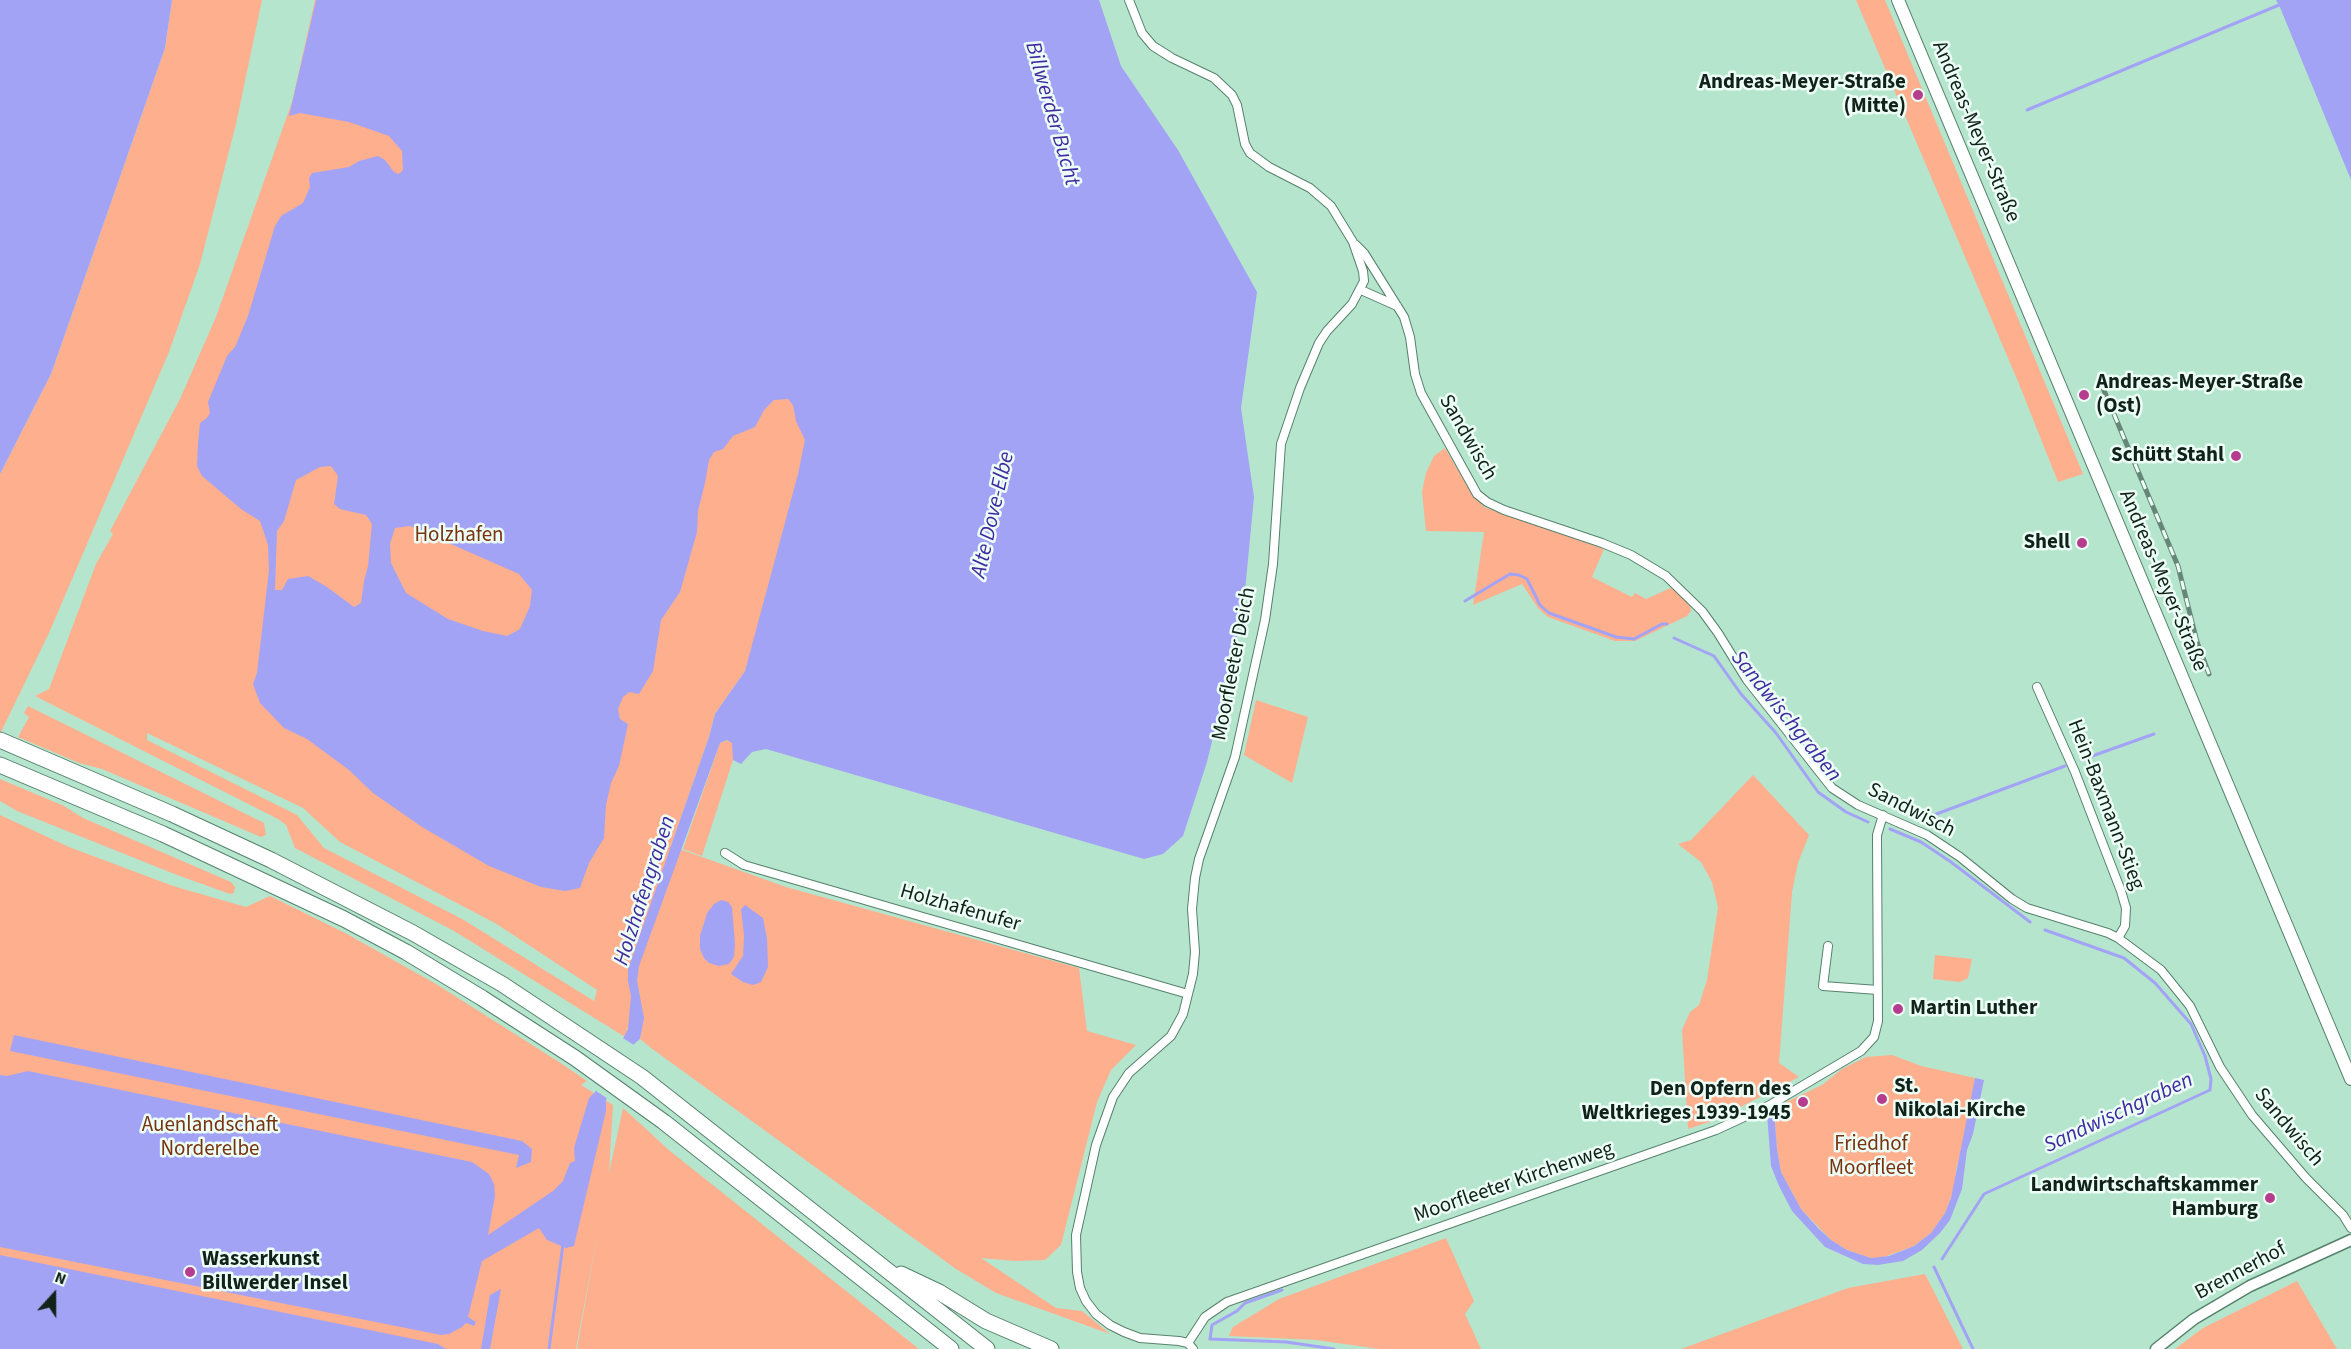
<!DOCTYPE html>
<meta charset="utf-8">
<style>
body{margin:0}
#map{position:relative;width:2351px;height:1349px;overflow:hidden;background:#b6e5ce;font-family:"Source Sans 3",sans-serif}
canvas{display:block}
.north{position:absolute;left:24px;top:1265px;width:60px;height:60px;-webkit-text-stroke:4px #ecfef5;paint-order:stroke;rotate:21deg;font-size:16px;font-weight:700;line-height:24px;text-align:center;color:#10221a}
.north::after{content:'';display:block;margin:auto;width:21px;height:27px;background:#10221a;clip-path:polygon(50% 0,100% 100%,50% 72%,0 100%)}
</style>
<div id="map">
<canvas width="2351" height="1349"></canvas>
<div class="north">N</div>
</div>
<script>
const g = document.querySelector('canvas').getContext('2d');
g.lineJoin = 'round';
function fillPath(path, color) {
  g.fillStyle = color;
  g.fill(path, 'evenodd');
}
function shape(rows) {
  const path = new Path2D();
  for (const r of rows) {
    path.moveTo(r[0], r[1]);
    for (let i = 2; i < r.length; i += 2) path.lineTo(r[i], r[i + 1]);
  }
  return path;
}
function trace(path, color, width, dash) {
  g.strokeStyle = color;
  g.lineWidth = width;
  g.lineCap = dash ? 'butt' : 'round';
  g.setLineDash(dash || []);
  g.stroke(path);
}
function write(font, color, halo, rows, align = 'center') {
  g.font = font + ' "Source Sans 3",sans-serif';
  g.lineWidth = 5;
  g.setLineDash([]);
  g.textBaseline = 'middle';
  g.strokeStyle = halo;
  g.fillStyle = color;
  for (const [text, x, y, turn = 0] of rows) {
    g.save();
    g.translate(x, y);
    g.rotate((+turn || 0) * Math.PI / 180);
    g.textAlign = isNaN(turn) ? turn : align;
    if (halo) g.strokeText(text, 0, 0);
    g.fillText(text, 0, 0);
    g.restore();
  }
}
fillPath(shape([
 [172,0,262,0,236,124,200,264,169,352,49,633,0,734,0,474,51,374,165,48],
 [315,0,956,0,822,406,745,671,715,714,709,737,671,846,786,887,1079,968,1087,1031,1136,1045,1111,1070,1097,1102,1061,1245,1045,1260,1015,1261,981,1258,1056,1308,1082,1311,1110,1334,996,1293,956,1269,651,1048,640,1039,641,1036,629,1024,625,1037,454,931,295,848,286,825,278,819,35,696,49,689,96,564,113,534,110,531,180,399,216,317,292,102],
 [147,733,303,808,340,842,495,923,597,990,594,1001,464,920,324,848,297,815,147,740],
 [1856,0,1885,0,2083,474,2058,482,2019,384],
 [1445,448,1467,486,1484,507,1604,549,1592,577,1632,597,1635,593,1646,599,1673,587,1690,605,1691,611,1687,616,1635,641,1615,641,1548,617,1538,608,1522,584,1473,605,1484,532,1426,531,1422,492,1426,473,1434,456],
 [1256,700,1308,717,1292,783,1244,755],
 [28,706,264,823,266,835,261,837,102,769,79,763,18,737,29,717,24,713],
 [728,740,733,743,733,760,702,856,683,849,720,743],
 [1753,775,1809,835,1798,863,1792,892,1779,1063,1799,1077,1715,1120,1688,1129,1682,1030,1690,1012,1699,1005,1707,980,1718,907,1712,882,1701,862,1678,844,1691,840],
 [0,779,64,806,83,818,231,882,235,887,234,893,230,894,177,875,17,811,0,801],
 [0,815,69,847,173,886,246,907,270,896,347,934,436,984,559,1062,587,1081,581,1085,613,1105,609,1173,623,1108,670,1151,919,1349,577,1349,599,1226,576,1349,0,1349],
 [1935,955,1972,959,1968,978,1960,982,1933,979],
 [1892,1055,1921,1066,1975,1078,1971,1110,1956,1170,1955,1187,1945,1213,1931,1233,1914,1246,1881,1258,1871,1258,1847,1250,1831,1240,1801,1209,1781,1172,1777,1149,1774,1111,1774,1108,1822,1085,1842,1069,1866,1057],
 [1446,1238,1474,1301,1465,1314,1481,1349,1379,1349,1316,1340,1229,1336,1233,1327,1279,1299],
 [1925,1274,1963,1349,1681,1349,1848,1288],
 [2297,1281,2337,1349,2175,1349,2203,1328]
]), '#feaf8e');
fillPath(shape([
 [0,0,172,0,165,48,51,374,0,474],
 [316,0,1099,0,1121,66,1178,150,1257,292,1241,408,1254,497,1243,612,1207,762,1183,836,1163,854,1144,859,766,749,752,752,741,764,733,760,732,743,727,740,720,743,639,966,637,981,644,1018,640,1039,634,1044,606,1100,606,1111,574,1246,566,1248,547,1240,539,1228,482,1261,468,1317,476,1322,474,1326,466,1323,462,1327,449,1334,441,1335,0,1247,0,1075,7,1076,28,1071,472,1162,489,1174,494,1184,495,1196,488,1235,553,1191,563,1181,570,1163,575,1161,574,1148,589,1098,595,1092,628,1029,631,996,628,981,628,969,709,737,715,714,745,671,798,474,805,440,796,421,793,405,788,399,774,400,764,410,755,427,733,436,723,449,714,452,709,460,705,483,698,511,697,532,680,592,661,620,653,671,639,694,629,692,623,697,618,709,620,719,628,724,619,766,611,783,606,805,604,838,589,863,580,888,565,891,541,887,489,866,422,827,373,793,349,770,307,739,284,728,260,703,253,684,257,673,269,570,268,545,260,521,241,509,202,476,197,466,198,443,200,423,207,418,210,413,208,402,227,356,235,347,248,316,275,226,281,216,303,203,310,187,309,178,312,173,349,167,359,161,378,156,385,160,394,172,399,174,403,170,402,151,389,136,349,122,300,113,289,116],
 [331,466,338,476,334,504,340,509,366,515,372,524,368,566,364,581,361,603,354,607,327,587,308,576,288,579,282,590,275,590,277,531,284,521,296,480,320,467],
 [410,526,519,574,532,590,530,606,520,629,507,636,483,631,448,619,406,593,391,563,390,544,395,528],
 [2276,0,2351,0,2351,180,2279,5],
 [721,900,728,902,732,907,735,944,734,957,729,964,719,966,709,963,704,958,700,949,700,936,707,913,714,904],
 [745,905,763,918,767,938,768,967,761,982,753,985,743,982,731,974,743,956,744,936,741,909],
 [14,1035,522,1141,532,1149,531,1162,516,1168,519,1155,10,1051],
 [1975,1078,1984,1080,1973,1134,1967,1150,1962,1189,1950,1220,1940,1233,1922,1250,1903,1261,1878,1265,1863,1264,1825,1247,1792,1211,1779,1186,1771,1166,1767,1114,1774,1111,1777,1149,1781,1172,1801,1209,1818,1228,1831,1240,1847,1250,1871,1258,1889,1256,1914,1246,1931,1233,1945,1213,1951,1198],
 [0,1255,438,1344,446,1349,0,1349],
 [501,1289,490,1349,481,1349,490,1295]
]), '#a3a3f6');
fillPath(shape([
 [621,1037,634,1045,608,1099,593,1089]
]), '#b6e5ce');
trace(shape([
 [2027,110,2279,5],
 [1465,601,1510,574,1519,575,1527,579,1540,605,1549,613,1616,637,1634,639,1662,624,1667,624],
 [1674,638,1714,656,1741,694,1776,733,1818,792,1846,812,1868,822],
 [2081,760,2154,734],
 [1931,816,2065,766],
 [1890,829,1921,842,1951,862,2030,922],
 [1942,1259,1984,1194,2210,1090,2211,1079,2205,1056,2191,1024,2155,983,2124,958,2045,930],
 [1934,1267,1973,1349],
 [1282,1290,1245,1303,1237,1311,1212,1325,1210,1339,1286,1342,1334,1349],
 [549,1349,563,1244]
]), '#a3a3f6', 3);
const street = shape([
 [1129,0,1142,33,1153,46,1172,58,1214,78,1232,95,1237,105,1245,144,1250,153,1269,167,1310,188,1331,206,1353,242,1363,271,1364,281,1352,304,1327,331,1319,343,1300,388,1281,444,1273,564,1265,620,1235,757,1199,859,1195,878,1192,909,1195,952,1193,974,1183,1014,1171,1036,1129,1073,1113,1097,1096,1145,1076,1235,1077,1272,1080,1288,1086,1301,1096,1314,1110,1325,1124,1332,1140,1338,1179,1341,1188,1343,1193,1349],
 [1356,245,1364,253,1404,317,1410,337,1415,374,1421,393,1477,494,1487,502,1504,510,1602,543,1631,555,1666,576,1702,611,1718,633,1747,680,1832,788,1858,805,1927,835,1960,857,2012,899,2027,908,2108,933,2118,938,2161,970,2190,1006,2220,1067,2252,1115,2306,1178,2343,1215,2351,1228],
 [1361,290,1397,306],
 [2037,687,2075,772,2121,891,2126,908,2125,926,2118,938],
 [725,853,744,865,1188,994],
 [1828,946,1823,986,1878,990],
 [1188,1343,1205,1317,1227,1302,1716,1130,1770,1105,1861,1051,1874,1037,1878,1021,1877,835,1883,815]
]);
const secondary = shape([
 [2156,1349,2194,1319,2250,1286,2351,1240]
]);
const primary = shape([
 [1898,0,2351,1079]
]);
const highway = shape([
 [0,740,172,814,271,860,413,933,502,984,642,1077,987,1349],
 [0,765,163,834,344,919,406,952,482,998,575,1058,664,1122,951,1349],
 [901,1274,939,1292,986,1321,1051,1349]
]);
trace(street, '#56826d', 10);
trace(secondary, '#56826d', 13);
trace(primary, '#56826d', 14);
trace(highway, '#56826d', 17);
trace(street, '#fff', 8);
trace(secondary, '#fff', 10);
trace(primary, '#fff', 12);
trace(highway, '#fff', 15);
const rail = shape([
 [2100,381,2178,566,2197,642,2209,674]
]);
trace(rail, '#668777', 5);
trace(rail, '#ecfef5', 3, [9]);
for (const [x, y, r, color] of [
 [1918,95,6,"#b63c8e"],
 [2084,395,6,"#b63c8e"],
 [2236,456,6,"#b63c8e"],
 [2082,543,6,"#b63c8e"],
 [1898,1009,6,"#b63c8e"],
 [1882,1099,6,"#b63c8e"],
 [1803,1102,6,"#b63c8e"],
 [2270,1198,6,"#b63c8e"],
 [190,1272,6,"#b63c8e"]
]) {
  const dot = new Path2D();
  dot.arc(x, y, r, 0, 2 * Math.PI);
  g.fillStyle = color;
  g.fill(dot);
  trace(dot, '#ecfef5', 2);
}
write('bold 21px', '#10221a', '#ecfef5', [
 ["Andreas-Meyer-Straße",1906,83],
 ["(Mitte)",1906,107],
 ["Andreas-Meyer-Straße",2096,383,"left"],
 ["(Ost)",2096,407,"left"],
 ["Schütt Stahl",2224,456],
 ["Shell",2070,543],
 ["Martin Luther",1910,1009,"left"],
 ["St.",1894,1087,"left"],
 ["Nikolai-Kirche",1894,1111,"left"],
 ["Den Opfern des",1791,1090],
 ["Weltkrieges 1939-1945",1791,1114],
 ["Landwirtschaftskammer",2258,1186],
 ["Hamburg",2258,1210],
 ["Wasserkunst",202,1260,"left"],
 ["Billwerder Insel",202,1284,"left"]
], 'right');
write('21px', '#10221a', '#ecfef5', [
 ["Andreas-Meyer-Straße",1975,132,67],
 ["Sandwisch",1467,438,60],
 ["Andreas-Meyer-Straße",2162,581,67],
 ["Moorfleeter Deich",1235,664,-79],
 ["Hein-Baxmann-Stieg",2105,805,69],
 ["Sandwisch",1911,811,27],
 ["Holzhafenufer",960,909,16],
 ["Sandwisch",2288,1128,50],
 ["Moorfleeter Kirchenweg",1514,1183,-19],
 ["Brennerhof",2241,1272,-28]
]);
write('21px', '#793310', '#ecfef5', [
 ["Holzhafen",459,536],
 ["Auenlandschaft",210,1126],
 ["Norderelbe",210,1150],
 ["Friedhof",1871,1145],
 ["Moorfleet",1871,1169]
]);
write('italic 22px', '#412aa1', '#ecfef5', [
 ["Billwerder Bucht",1051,114,74],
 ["Alte Dove-Elbe",994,515,-77],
 ["Sandwischgraben",1785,717,51],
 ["Holzhafengraben",646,891,-72],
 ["Sandwischgraben",2119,1114,-25]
]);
</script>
